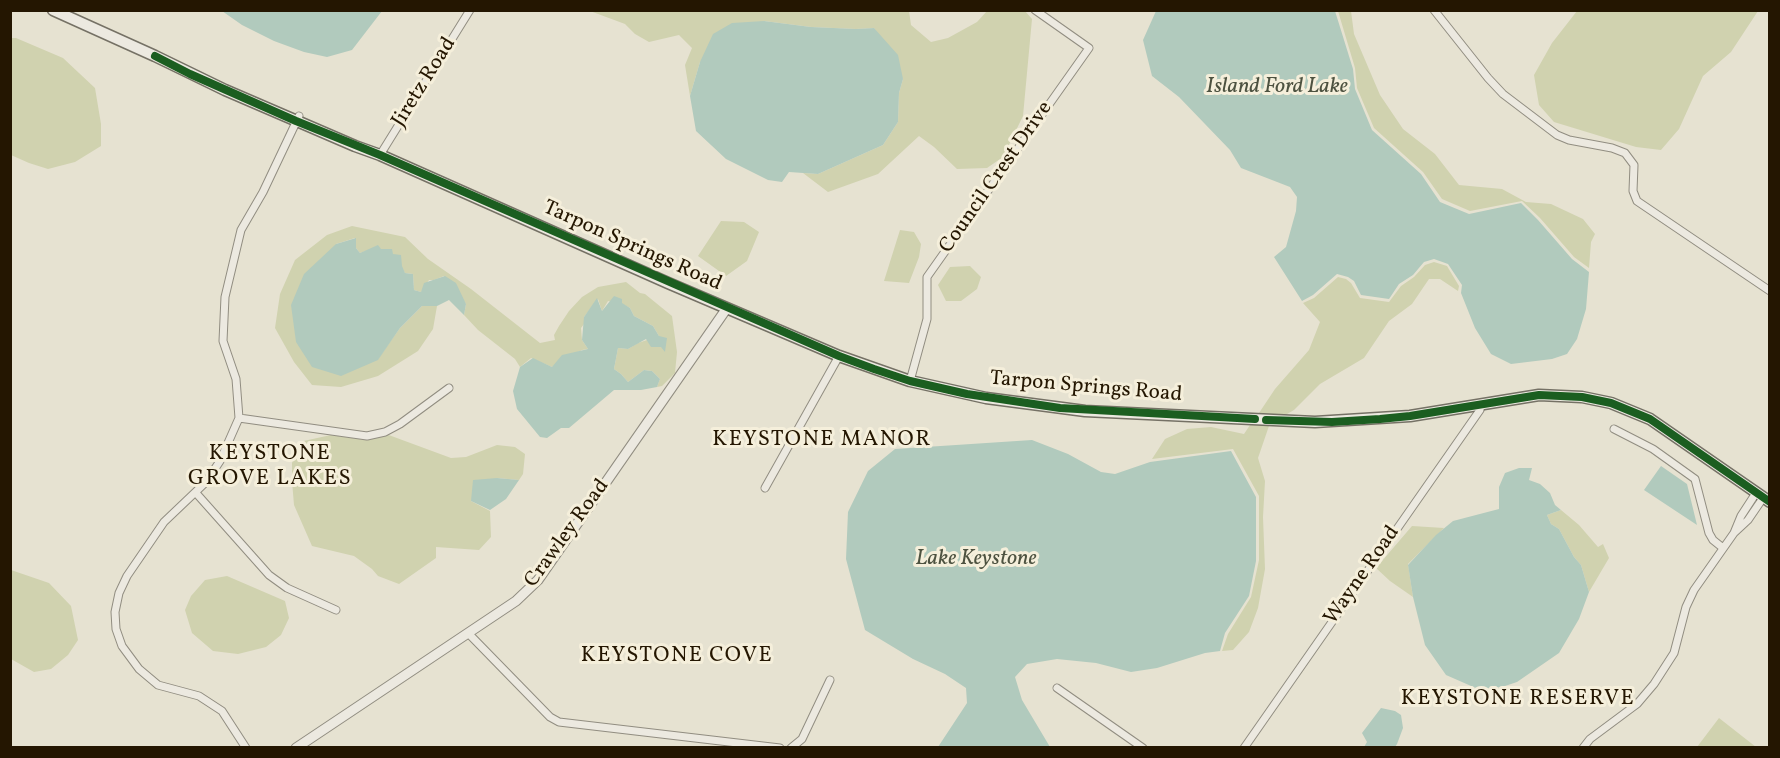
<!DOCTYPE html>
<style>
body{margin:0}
#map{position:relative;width:1780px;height:758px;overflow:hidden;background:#e6e2d1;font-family:Vollkorn,serif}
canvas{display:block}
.frame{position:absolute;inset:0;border:12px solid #241601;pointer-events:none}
</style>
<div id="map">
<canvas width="1780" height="758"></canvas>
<div class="frame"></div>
</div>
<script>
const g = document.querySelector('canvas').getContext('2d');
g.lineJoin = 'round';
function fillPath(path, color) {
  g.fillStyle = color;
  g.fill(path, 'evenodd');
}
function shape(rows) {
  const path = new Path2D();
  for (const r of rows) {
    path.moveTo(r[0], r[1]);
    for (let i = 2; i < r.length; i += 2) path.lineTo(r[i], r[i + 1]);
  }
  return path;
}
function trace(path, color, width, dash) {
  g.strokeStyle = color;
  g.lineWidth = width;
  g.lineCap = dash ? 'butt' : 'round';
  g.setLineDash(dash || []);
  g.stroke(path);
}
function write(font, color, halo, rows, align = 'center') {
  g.font = font + ' Vollkorn,serif';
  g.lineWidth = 6;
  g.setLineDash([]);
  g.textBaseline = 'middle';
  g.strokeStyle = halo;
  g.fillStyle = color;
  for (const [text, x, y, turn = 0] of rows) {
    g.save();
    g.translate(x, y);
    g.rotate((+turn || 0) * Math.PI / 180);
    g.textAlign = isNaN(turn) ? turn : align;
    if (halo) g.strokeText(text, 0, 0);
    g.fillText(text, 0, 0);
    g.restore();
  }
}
fillPath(shape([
 [590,11,909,11,911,25,931,42,948,38,977,22,987,11,1025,11,1032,19,1023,116,1003,157,987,168,957,169,934,147,919,136,878,174,828,192,803,173,818,174,883,145,898,122,899,93,903,79,874,28,856,29,811,27,764,21,700,62,690,96,685,65,692,48,679,35,649,42,635,34,625,24],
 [1338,11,1351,11,1354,34,1380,95,1403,129,1435,154,1459,185,1502,189,1526,202,1551,204,1583,219,1595,234,1591,242,1589,268,1574,257,1540,218,1522,201,1470,211,1442,199,1423,172,1374,128,1357,88,1355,68],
 [1577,11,1577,10,1758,11,1731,52,1703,76,1679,129,1661,150,1636,147,1554,122,1539,105,1534,75,1552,43],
 [11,38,16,38,63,58,95,88,101,124,101,146,75,162,48,169,29,163,11,155],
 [721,221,744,222,759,232,747,261,726,276,698,256],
 [352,226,405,237,428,259,471,289,540,343,555,340,554,335,559,326,569,311,582,297,598,287,626,282,640,293,645,294,672,316,677,352,675,373,662,386,657,387,660,379,652,371,644,370,628,382,621,374,614,369,618,348,628,349,638,343,659,336,653,326,634,316,630,308,622,304,608,301,602,311,598,299,584,317,584,324,581,328,582,340,588,349,582,350,552,367,531,358,520,367,515,359,478,330,464,315,466,304,444,276,434,280,429,280,421,292,414,290,413,274,405,273,393,254,372,249,360,253,356,248,355,238,336,244,377,360,400,328,422,306,437,306,433,329,418,351,378,376,341,387,312,385,294,362,275,328,280,294,295,260,327,235],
 [900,230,914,232,921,244,919,257,909,283,884,281],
 [1434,262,1447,266,1459,286,1458,291,1440,279,1429,279,1412,304,1389,321,1364,358,1320,384,1294,410,1282,417,1257,416,1275,389,1309,350,1320,322,1303,303,1314,298,1338,277,1346,279,1351,283,1360,298,1389,302,1401,286,1414,277,1425,265],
 [970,266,981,277,977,289,961,301,946,301,938,285,950,267],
 [1252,422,1270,423,1258,458,1265,481,1263,517,1265,569,1258,608,1249,632,1233,650,1222,651,1228,634,1251,597,1259,560,1259,496,1233,449,1152,459,1165,439,1187,429,1211,427,1244,434],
 [386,434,451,458,466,457,497,445,515,447,525,454,523,474,519,480,497,478,471,501,490,511,491,537,479,550,436,547,436,558,399,584,378,576,372,569,354,556,312,546,294,505,292,481,292,463,299,442,331,435,366,440],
 [1561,510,1579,525,1598,547,1603,544,1609,558,1589,592,1581,565,1574,557,1559,529,1551,524,1547,515],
 [1412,526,1444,528,1408,564,1413,597,1390,581,1376,568],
 [11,570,49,583,71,606,78,640,68,655,51,669,34,672,11,659],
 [227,576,285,601,289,618,281,635,266,647,238,654,213,651,192,633,185,610,191,596,205,580],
 [1719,718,1756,747,1697,747]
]), '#d0d2af');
fillPath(shape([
 [222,11,382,11,352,50,327,57,304,52,274,41,242,25],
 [1156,11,1335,11,1353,69,1355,89,1372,130,1421,174,1440,202,1469,214,1521,203,1538,220,1572,259,1589,272,1586,309,1577,339,1567,354,1552,359,1511,364,1491,354,1475,328,1461,293,1462,285,1448,264,1434,259,1424,262,1413,275,1399,284,1389,299,1361,295,1354,281,1348,277,1337,274,1313,295,1302,301,1274,257,1286,247,1296,211,1297,197,1290,187,1241,168,1230,150,1179,97,1152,76,1143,40],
 [764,21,811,27,856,29,874,28,898,55,903,79,899,93,898,122,883,145,818,174,789,172,782,182,768,180,726,159,696,131,690,96,700,62,713,34,732,23],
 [356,238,356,248,360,253,378,245,381,249,392,249,393,254,401,255,402,266,405,273,413,274,414,290,421,292,424,283,445,276,456,283,466,304,464,315,449,300,437,306,422,306,400,328,378,360,341,376,312,367,296,342,291,305,304,274,336,244],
 [614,296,622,299,622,303,630,308,634,316,653,326,659,336,667,338,665,352,661,347,651,347,646,339,628,349,618,348,614,369,621,374,628,382,644,370,652,371,660,379,657,387,641,390,614,390,569,428,561,428,547,438,540,437,517,409,513,391,520,367,533,358,552,367,562,355,588,349,582,340,584,317,597,298,602,311],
 [1032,440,1068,454,1101,472,1115,474,1150,462,1231,451,1256,497,1256,561,1249,596,1225,633,1220,651,1205,653,1157,668,1131,672,1096,663,1057,659,1027,664,1015,677,1022,700,1050,747,938,747,967,703,966,688,945,674,913,659,865,630,846,559,848,512,868,471,895,449],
 [1661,466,1687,484,1697,525,1644,490],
 [1519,468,1532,468,1529,480,1540,484,1550,493,1555,505,1561,510,1547,515,1551,524,1559,529,1574,557,1581,565,1589,592,1579,619,1559,653,1517,682,1502,687,1478,689,1446,675,1425,645,1413,597,1408,565,1436,535,1453,521,1499,509,1499,487,1505,473],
 [497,478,519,480,506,499,490,510,471,501,473,480],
 [1381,708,1395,711,1401,715,1403,728,1397,744,1395,747,1364,747,1367,742,1362,733]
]), '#b1cabd');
const minor = shape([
 [1434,10,1488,78,1503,94,1557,135,1569,140,1612,148,1625,153,1634,165,1633,191,1637,201,1770,291],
 [380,155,470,10],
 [910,381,927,319,927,277,1089,48,1035,10],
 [239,418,367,436,385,432,400,424,449,388],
 [1614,429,1653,449,1695,479,1709,533,1713,540,1723,548],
 [765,488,839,356],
 [196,493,269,575,287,588,336,610],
 [1734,533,1741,516,1756,493],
 [468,633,550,717,559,722,780,748],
 [1057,688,1143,748],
 [246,748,222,711,199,696,158,685,139,669,122,646,116,629,115,612,119,593,127,576,164,522,206,482,220,461,239,418,236,379,223,341,225,297,241,230,263,192,299,116],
 [791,748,802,739,830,680],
 [1244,748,1480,410,1481,404],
 [1583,748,1590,739,1637,704,1654,684,1674,653,1686,607,1694,590,1734,533,1748,520,1763,498]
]);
const tertiary = shape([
 [296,748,516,601,538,580,727,308]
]);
const secondary = shape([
 [53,10,155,56,225,90,355,146,380,155,668,283,839,356,910,381,986,398,1085,411,1315,422,1410,416,1539,395,1582,397,1611,403,1650,419,1770,502]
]);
trace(minor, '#918d81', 9);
trace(tertiary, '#918d81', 11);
trace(secondary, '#757165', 13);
trace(minor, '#ece9e0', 7);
trace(tertiary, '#ece9e0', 9);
trace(secondary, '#ece9e0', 10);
trace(shape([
 [155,56,190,74,296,121,380,155,839,356,874,369,910,381,967,394,1060,408,1255,419],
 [1266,420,1332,422,1380,419,1410,416,1539,395,1582,397,1611,403,1650,419,1770,502]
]), '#1b5e20', 8);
write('21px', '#241601', '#f5efdb', [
 ["Jiretz Road",425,83,-58],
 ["Council Crest Drive",997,178,-55],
 ["Tarpon Springs Road",632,247,24],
 ["Tarpon Springs Road",1086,388,5],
 ["Crawley Road",568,534,-54],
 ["Wayne Road",1363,576,-55]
]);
write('italic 22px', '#4d5240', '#f5efdb', [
 ["Island Ford Lake",1277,88],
 ["Lake Keystone",976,560]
]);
g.letterSpacing = '1.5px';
write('22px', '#241601', '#f5efdb', [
 ["KEYSTONE MANOR",822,441],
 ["KEYSTONE",270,455],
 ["GROVE LAKES",270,480],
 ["KEYSTONE COVE",677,657],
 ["KEYSTONE RESERVE",1518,700]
]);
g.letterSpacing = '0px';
</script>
